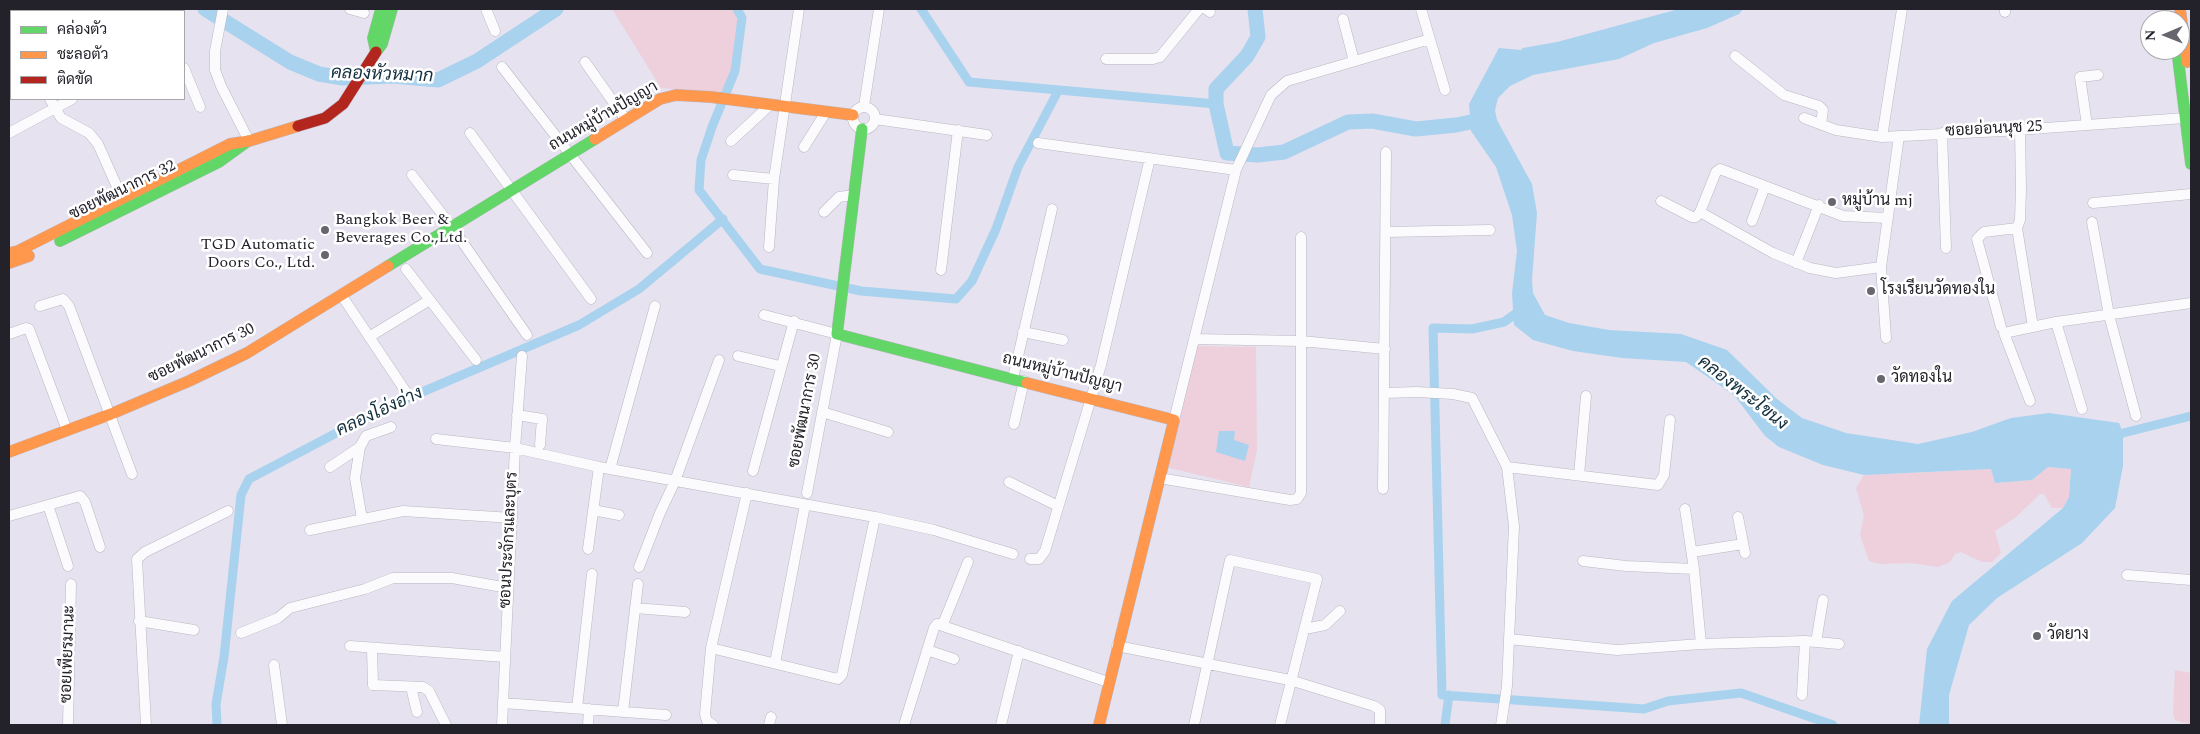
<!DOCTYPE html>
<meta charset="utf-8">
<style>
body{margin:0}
#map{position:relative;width:2200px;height:734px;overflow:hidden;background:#e6e2ef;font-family:Spectral,Sarabun,serif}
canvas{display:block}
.frame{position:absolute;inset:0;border:10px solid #232129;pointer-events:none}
.legend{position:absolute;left:10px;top:10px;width:175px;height:90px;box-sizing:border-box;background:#fff;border:1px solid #a7a6a9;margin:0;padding:6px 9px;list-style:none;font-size:15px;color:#232129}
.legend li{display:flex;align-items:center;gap:10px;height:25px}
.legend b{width:25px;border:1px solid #a7a6a9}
.north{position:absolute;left:2140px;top:10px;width:50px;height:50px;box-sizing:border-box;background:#fff;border:1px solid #a7a6a9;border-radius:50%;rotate:269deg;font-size:14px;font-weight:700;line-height:20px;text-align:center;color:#232129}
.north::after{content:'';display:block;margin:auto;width:18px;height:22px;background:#67656e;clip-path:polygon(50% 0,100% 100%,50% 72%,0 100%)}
</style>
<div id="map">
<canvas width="2200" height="734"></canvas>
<div class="frame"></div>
<ul class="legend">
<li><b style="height:6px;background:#63d668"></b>คล่องตัว</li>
<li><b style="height:6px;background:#ff974d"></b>ชะลอตัว</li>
<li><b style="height:6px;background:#b3261e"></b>ติดขัด</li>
</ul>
<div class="north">N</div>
</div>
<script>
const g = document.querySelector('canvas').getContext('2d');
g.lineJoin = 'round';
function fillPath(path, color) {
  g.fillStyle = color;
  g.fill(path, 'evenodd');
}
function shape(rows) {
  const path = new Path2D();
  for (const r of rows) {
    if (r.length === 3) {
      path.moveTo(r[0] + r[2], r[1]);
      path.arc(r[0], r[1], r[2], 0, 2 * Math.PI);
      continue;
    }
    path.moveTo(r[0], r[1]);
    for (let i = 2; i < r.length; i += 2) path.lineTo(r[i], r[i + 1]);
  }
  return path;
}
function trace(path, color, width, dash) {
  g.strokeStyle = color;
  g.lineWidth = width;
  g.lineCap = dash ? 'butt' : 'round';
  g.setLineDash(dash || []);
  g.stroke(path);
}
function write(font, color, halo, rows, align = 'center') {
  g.font = font + ' Spectral,Sarabun,serif';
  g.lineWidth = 5;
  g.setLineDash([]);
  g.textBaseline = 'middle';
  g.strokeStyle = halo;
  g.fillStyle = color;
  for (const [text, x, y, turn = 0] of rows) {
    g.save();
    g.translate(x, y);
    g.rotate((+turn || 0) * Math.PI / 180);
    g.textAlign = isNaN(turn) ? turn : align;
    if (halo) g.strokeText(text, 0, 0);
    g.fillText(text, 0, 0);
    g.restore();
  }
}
fillPath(shape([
 [612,9,732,9,741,27,725,95,661,88],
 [1196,346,1256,347,1257,450,1249,487,1166,467],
 [2048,467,2071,469,2069,497,2063,508,2052,508,2044,494,2040,494,2016,517,1995,531,2001,553,1992,562,1982,562,1961,552,1955,554,1950,562,1938,567,1911,563,1879,564,1869,561,1860,535,1864,515,1856,488,1864,475,1991,469,1995,483,2032,480],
 [2175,670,2191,673,2191,725,2175,720,2173,713]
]), '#edd0db');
fillPath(shape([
 [1679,9,1743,9,1739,14,1707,28,1654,43,1619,59,1533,75,1510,86,1498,98,1495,110,1497,120,1532,184,1537,213,1532,280,1533,293,1545,315,1569,323,1609,330,1681,334,1727,350,1777,399,1802,418,1846,433,1918,444,1972,432,2011,418,2049,413,2119,423,2123,433,2123,466,2115,508,2082,543,1997,598,1969,625,1949,695,1949,725,1919,725,1927,649,1952,601,2063,508,2069,497,2071,469,2048,467,2032,480,1995,483,1991,469,1864,475,1823,465,1779,447,1765,436,1734,395,1686,362,1622,358,1573,351,1533,340,1514,325,1512,293,1517,251,1512,215,1496,167,1471,131,1469,104,1499,48,1521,50,1523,48,1557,42],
 [1219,431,1235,431,1234,440,1249,445,1245,461,1216,452]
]), '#a9d2ee');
trace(shape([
 [737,9,742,18,735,71,712,127,701,160,699,190,760,269,861,291,956,299,972,281,996,229,1018,167,1058,91],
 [921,9,969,82,1216,104],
 [1522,309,1504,322,1472,329,1433,328,1442,695,1644,709,1668,701,1741,693,1833,725],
 [2112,438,2123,433,2191,416],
 [217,725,216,704,224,657,241,495,249,479,380,410,579,325,639,289,723,219],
 [1445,725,1449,695]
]), '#a9d2ee', 9);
trace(shape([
 [205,9,290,62,319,74,343,78,393,76,438,80,477,61,556,9],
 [1255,9,1258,37,1247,56,1216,89,1216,104,1227,153,1258,155,1284,152,1348,122,1372,121,1416,129,1456,125,1481,120]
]), '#a9d2ee', 15);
const street = shape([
 [223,9,215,51,215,70,221,86,249,141],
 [350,9,364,13],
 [486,9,495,31],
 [1206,9,1210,12],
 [1421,9,1445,90],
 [2005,9,2005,12],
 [1343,19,1354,61],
 [1735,56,1784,95,1819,106,1823,110,1821,124],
 [1106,59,1153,59,1160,57,1199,9],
 [585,62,626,120],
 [502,67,647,253],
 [184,68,200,107],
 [50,99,61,118,89,133,98,144,122,198],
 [864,106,879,9],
 [864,118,11],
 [1804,118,1836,130,1882,137,2003,131,2185,118],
 [875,119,987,135],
 [2087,125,2080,77,2098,75],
 [9,133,72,99],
 [470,133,591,299],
 [1942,133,1946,248],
 [1882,137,1902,9],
 [731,141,770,105],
 [1038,143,1236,170],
 [804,147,826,112],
 [412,175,452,227,527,335],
 [733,175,774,179],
 [1661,201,1692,217,1696,217,1700,212,1716,172,1720,169,1843,216,1888,218],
 [2093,203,2191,194],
 [824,212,839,197,854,195],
 [1700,212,1773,253,1810,268,1836,273,1881,267,1899,136],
 [1752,221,1765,186],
 [2092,222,2109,315,2136,416],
 [2017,228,2020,220,2021,188,2020,130],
 [1386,232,1490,230],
 [769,247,774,179,799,9],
 [1796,263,1819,205],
 [1881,267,1886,338],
 [406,269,476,360],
 [941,270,958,130],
 [342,296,408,395],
 [40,306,63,299,69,306,132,474],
 [764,315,837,334,807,493],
 [2056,322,2082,409],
 [2001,327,1977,239,1984,232,2017,228,2033,327],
 [1023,332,1063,340],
 [9,334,26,328,29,329,67,430],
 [369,337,428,301],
 [1194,339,1301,341,1385,349],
 [738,356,780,366],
 [1013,378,1052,209],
 [1384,393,1417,392,1453,394,1472,398,1507,467,1514,526,1507,686,1501,725],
 [2030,401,2004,333,2056,322,2191,303],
 [822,412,888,432],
 [517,415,542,419,540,445],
 [1174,420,1236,170,1271,95,1287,81,1430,39],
 [1014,424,1024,381],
 [436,439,515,448,599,467,875,517,934,530,1013,554],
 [330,467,360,447],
 [1507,467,1658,485,1664,475,1670,420],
 [610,469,655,306],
 [753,471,794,321],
 [1579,475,1586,396],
 [1159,478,1290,500,1297,499,1301,493,1301,237],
 [1009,482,1058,506],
 [1383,489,1386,152],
 [48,505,68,566],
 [1685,509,1694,569,1701,644],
 [593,510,619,515],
 [9,516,80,496,85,502,100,547],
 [1738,517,1745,553],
 [362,519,355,478,360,447,366,436,391,427],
 [310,530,403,511,512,518],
 [588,549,599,467],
 [1692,552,1743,544],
 [1030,559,1039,559,1045,551,1101,365,1150,158],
 [1583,561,1626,566,1694,569],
 [639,567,660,513,675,481,719,360],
 [2127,575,2191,580],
 [635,608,685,612],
 [139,621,194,630],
 [943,624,968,562],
 [1305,629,1325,625,1340,611],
 [241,633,278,618,290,608,365,589,393,578,452,578,508,588],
 [1509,639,1617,650,1701,644,1805,641,1839,644],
 [1816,642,1823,600],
 [350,646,505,657],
 [1117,646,1290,680,1374,706,1380,710,1380,725],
 [372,648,373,685,423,687,429,691,446,725],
 [711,648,838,679,842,675,875,517],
 [927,650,954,659],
 [775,663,805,505],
 [274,665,282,725],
 [411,687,417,712],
 [1802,695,1805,641],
 [503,703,666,715],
 [577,708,592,574],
 [623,712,638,584],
 [68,725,71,584],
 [146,725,137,559,145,552,228,511],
 [502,725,515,448,522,356],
 [588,725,589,709],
 [713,725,707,721,705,714,711,648,747,493],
 [769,725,771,717],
 [904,725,934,628,937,624,1108,682],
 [1001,725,1019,651],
 [1194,725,1230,560,1317,579,1280,725]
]);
const fast = shape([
 [381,9,373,38,376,52,382,44,392,9],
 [2177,50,2191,164],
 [862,129,837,334,1027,383],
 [60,241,219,162,248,141],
 [388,266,595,139]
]);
const slow = shape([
 [2180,9,2187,62],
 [595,139,660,99,676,95,711,97,853,115],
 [9,253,18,251,230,144,249,141,298,126],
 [9,263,29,256],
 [1027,383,1174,420,1099,725],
 [9,452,111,414,189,381,247,353,388,266]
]);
const jam = shape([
 [298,126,325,118,343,104,376,52]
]);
trace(street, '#bab7c1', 11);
trace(fast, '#bab7c1', 12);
trace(slow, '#bab7c1', 12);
trace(jam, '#bab7c1', 12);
trace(street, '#fbfbfd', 10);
trace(fast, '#63d668', 11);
trace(slow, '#ff974d', 11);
trace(jam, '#b3261e', 11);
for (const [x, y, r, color] of [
 [1832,202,5,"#67656e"],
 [325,230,5,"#67656e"],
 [325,255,5,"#67656e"],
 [1871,291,5,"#67656e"],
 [1881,379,5,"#67656e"],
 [2037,636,5,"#67656e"]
]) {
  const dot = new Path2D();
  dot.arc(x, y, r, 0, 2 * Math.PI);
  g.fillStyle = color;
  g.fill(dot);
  trace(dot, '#fff', 2);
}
write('16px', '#232129', '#fff', [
 ["ถนนหมู่บ้านปัญญา",604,117,-30],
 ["ซอยอ่อนนุช 25",1994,130,-3],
 ["ซอยพัฒนาการ 32",123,191,-26],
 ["ซอยพัฒนาการ 30",202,354,-26],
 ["ถนนหมู่บ้านปัญญา",1062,374,14],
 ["ซอยพัฒนาการ 30",806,411,-79],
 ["ซอนประจักรและบุตร",510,540,-87],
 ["ซอยเพียรมานะ",69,654,-88]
]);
write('16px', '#232129', '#fff', [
 ["หมู่บ้าน mj",1842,202],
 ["Bangkok Beer &",335,221],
 ["Beverages Co.,Ltd.",335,239],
 ["TGD Automatic",315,246,"right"],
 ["Doors Co., Ltd.",315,264,"right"],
 ["โรงเรียนวัดทองใน",1881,291],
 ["วัดทองใน",1891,379],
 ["วัดยาง",2047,636]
], 'left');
write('italic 18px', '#132f3e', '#fff', [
 ["คลองหัวหมาก",382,76,2],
 ["คลองพระโขนง",1742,394,38],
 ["คลองโอ่งอ่าง",380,413,-25]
]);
</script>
